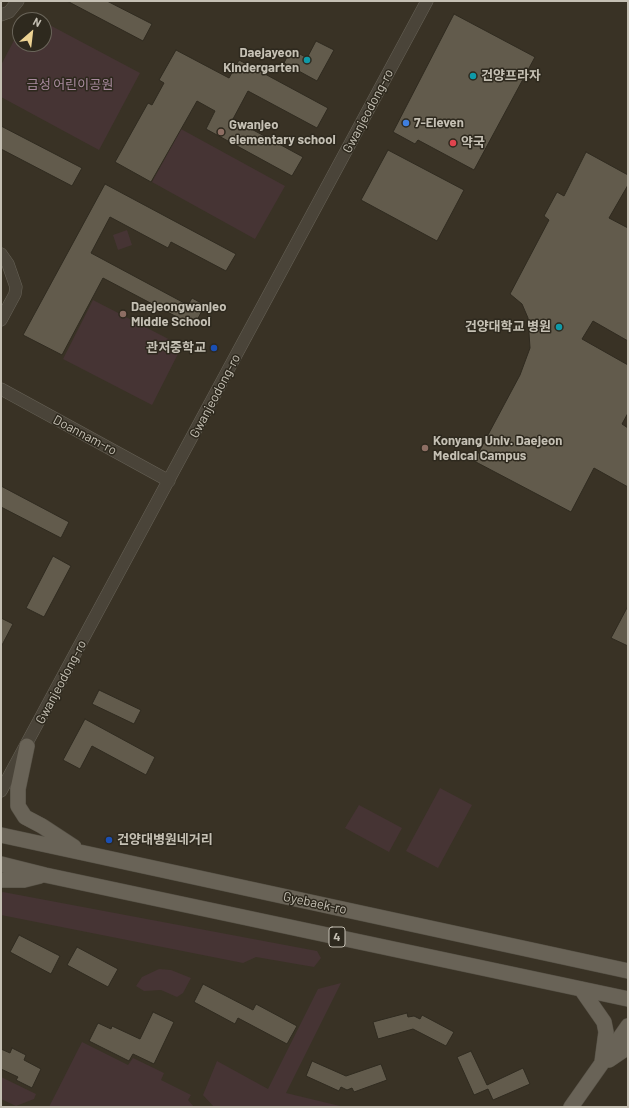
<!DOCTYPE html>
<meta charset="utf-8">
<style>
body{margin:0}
#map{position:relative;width:629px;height:1108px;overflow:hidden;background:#393225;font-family:Barlow,sans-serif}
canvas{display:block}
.frame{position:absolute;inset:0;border:2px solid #c5c0b4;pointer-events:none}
.north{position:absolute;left:12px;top:12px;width:40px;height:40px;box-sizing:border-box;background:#2e291e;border:1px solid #6a655a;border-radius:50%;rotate:28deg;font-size:11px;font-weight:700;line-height:16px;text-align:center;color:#c5c0b4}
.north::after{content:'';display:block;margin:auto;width:14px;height:18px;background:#ecd293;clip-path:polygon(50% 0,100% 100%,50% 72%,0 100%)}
</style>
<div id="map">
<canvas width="629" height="1108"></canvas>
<div class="frame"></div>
<div class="north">N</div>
</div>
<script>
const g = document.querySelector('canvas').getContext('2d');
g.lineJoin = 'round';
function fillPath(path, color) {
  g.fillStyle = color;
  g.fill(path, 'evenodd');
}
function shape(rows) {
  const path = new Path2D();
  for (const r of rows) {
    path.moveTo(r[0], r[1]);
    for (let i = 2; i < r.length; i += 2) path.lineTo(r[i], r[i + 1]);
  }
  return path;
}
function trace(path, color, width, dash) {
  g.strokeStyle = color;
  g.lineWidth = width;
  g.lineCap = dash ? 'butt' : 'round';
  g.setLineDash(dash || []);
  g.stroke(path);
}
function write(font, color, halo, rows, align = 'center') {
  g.font = font + ' Barlow,"Noto Sans KR",sans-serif';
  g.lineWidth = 3;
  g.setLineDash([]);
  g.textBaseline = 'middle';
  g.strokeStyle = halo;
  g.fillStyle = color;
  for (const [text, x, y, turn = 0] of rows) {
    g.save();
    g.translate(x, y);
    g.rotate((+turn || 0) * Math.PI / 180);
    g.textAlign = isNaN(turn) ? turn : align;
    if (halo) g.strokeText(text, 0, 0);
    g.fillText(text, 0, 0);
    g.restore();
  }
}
fillPath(shape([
 [44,22,140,73,99,150,1,97,1,65,20,29,20,44,44,44],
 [181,129,285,186,255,239,152,182],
 [127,230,132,245,118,250,113,235],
 [93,300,182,346,152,405,63,359],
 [440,788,472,805,438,868,406,851],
 [359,805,402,828,389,852,345,828],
 [3,892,317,951,321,958,314,967,256,957,243,963,1,915,1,893],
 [159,969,171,970,191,978,183,993,177,997,161,990,144,991,136,986,142,977],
 [341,983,286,1093,344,1107,214,1107,203,1095,217,1061,268,1089,318,989],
 [82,1042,128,1065,133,1058,164,1073,161,1080,191,1095,188,1100,194,1107,49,1107],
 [1,1077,36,1094,34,1099,16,1106,1,1099]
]), '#463434');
const building = shape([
 [67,1,107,1,152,24,143,41,67,1],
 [454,14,535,57,474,170,418,140,415,144,393,132,454,14],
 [316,41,334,50,317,81,284,63,291,49,307,58,316,41],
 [176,50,229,78,239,60,328,108,317,128,248,91,233,119,303,157,292,176,206,129,215,111,197,101,151,182,115,162,148,103,152,105,164,83,159,80,176,50],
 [1,126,82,168,72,186,1,149,1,126],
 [388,150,464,190,437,241,361,200,388,150],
 [586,152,628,175,628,185,609,218,628,228,628,341,593,321,582,339,628,365,628,413,622,424,628,428,628,487,594,468,571,512,474,461,520,375,530,348,528,318,522,304,510,294,549,220,544,216,557,192,564,196,586,152],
 [105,184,236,254,226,271,171,242,168,248,110,217,91,253,188,305,192,298,205,305,194,326,103,278,62,355,23,335,105,184],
 [1,486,69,522,61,538,1,507,1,486],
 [53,556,71,566,44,617,26,608,53,556],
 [628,606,628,646,611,638,628,606],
 [1,618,13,624,1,647,1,618],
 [99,690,141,710,134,724,92,704,99,690],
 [85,719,155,757,146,775,92,746,80,769,63,760,85,719],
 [19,935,60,956,51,974,10,952,19,935],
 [77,947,118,969,108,987,67,965,77,947],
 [203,984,253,1010,256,1004,297,1026,287,1044,238,1018,235,1024,194,1002,203,984],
 [153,1012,174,1022,154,1064,133,1054,129,1061,89,1041,98,1023,111,1029,112,1026,140,1039,153,1012],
 [407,1013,408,1017,414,1016,420,1019,422,1015,454,1032,446,1046,413,1029,378,1039,373,1022,407,1013],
 [12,1048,26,1055,24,1060,41,1069,32,1088,16,1080,18,1077,1,1069,1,1049,10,1053,12,1048],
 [471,1051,487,1085,523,1068,530,1084,493,1100,488,1089,474,1095,457,1057,471,1051],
 [312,1061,346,1076,381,1064,387,1080,354,1092,352,1088,347,1090,341,1087,339,1091,306,1076,312,1061]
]);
fillPath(building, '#625b4c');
trace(building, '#302b20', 1);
const minor = shape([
 [1,15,9,12,18,1],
 [1,254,8,264,16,287,15,294,1,320],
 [1,389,169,481],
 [1,791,427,1]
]);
const major = shape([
 [27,746,18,789,18,806,25,817,42,826,74,847],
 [1,835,628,971],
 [1,864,45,875,628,999],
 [1,880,24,880,40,876],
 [581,989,604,1022,606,1032,602,1062],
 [609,1060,628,1047],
 [571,1107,628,1026]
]);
trace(minor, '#676257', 13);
trace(major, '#555045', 16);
trace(minor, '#4a4439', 12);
trace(major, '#696357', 15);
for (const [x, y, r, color] of [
 [307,60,4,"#0f9aa8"],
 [473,76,4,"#0f9aa8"],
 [406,123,4,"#3f7fe0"],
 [221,132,4,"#8d6e63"],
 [453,143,4,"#e0444e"],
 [123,314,4,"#8d6e63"],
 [559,327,4,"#0f9aa8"],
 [214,348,4,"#1a4fb4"],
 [425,448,4,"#8d6e63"],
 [109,840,4,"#1a4fb4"]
]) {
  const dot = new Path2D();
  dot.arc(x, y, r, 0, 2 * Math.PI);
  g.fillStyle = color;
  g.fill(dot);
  trace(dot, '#2e291e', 1.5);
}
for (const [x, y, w] of [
 [337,937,16]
]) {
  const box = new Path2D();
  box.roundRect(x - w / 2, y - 10, w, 20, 3);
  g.fillStyle = '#2e291e';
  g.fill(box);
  trace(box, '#c5c0b4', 1);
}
write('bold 12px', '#c5c0b4', null, [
 ["4",337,937]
]);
write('bold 13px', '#c5c0b4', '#2e291e', [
 ["Daejayeon",299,53,"right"],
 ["Kindergarten",299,68,"right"],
 ["건양프라자",481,76],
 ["7-Eleven",414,123],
 ["Gwanjeo",229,125],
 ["elementary school",229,140],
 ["약국",461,143],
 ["Daejeongwanjeo",131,307],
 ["Middle School",131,322],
 ["건양대학교 병원",551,327,"right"],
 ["관저중학교",206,348,"right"],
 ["Konyang Univ. Daejeon",433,441],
 ["Medical Campus",433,456],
 ["건양대병원네거리",117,840]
], 'left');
write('13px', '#a98b9f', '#2e291e', [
 ["금성 어린이공원",70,85]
]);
write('13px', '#c5c0b4', '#2e291e', [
 ["Gwanjeodong-ro",368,111,-62],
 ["Gwanjeodong-ro",215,396,-62],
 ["Doannam-ro",85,435,28],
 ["Gwanjeodong-ro",61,682,-62],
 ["Gyebaek-ro",315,903,12]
]);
</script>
